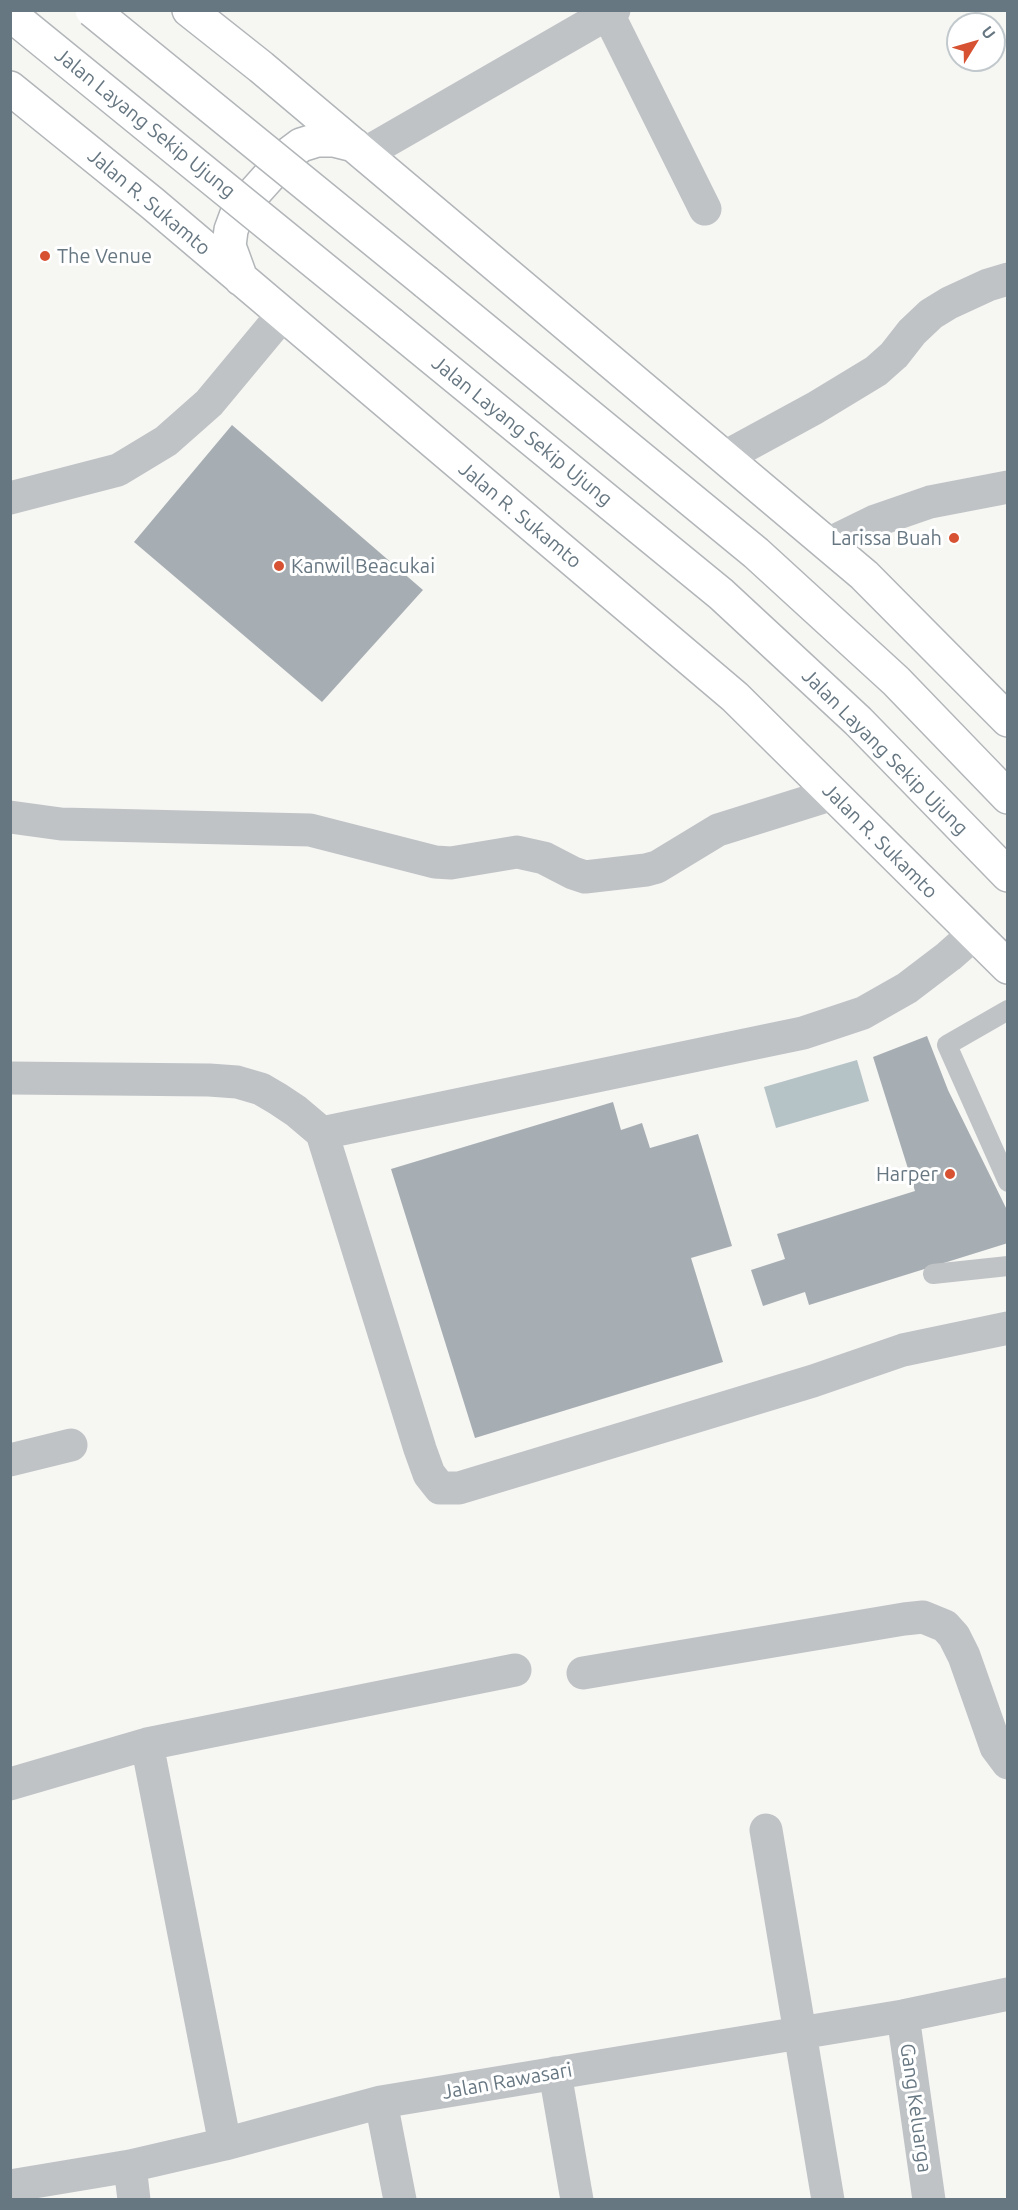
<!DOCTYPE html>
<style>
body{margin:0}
#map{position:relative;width:1018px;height:2210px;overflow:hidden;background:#f6f6f3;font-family:Ubuntu,sans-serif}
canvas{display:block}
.frame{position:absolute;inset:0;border:12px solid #677782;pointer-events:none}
.north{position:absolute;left:946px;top:12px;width:60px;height:60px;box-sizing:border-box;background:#fff;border:2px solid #c2c9cd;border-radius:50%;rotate:53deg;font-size:16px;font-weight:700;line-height:24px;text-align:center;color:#677782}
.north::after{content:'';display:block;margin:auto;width:21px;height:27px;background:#d75232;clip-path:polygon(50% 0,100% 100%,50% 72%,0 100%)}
</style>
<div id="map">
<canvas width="1018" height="2210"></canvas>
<div class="frame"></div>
<div class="north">U</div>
</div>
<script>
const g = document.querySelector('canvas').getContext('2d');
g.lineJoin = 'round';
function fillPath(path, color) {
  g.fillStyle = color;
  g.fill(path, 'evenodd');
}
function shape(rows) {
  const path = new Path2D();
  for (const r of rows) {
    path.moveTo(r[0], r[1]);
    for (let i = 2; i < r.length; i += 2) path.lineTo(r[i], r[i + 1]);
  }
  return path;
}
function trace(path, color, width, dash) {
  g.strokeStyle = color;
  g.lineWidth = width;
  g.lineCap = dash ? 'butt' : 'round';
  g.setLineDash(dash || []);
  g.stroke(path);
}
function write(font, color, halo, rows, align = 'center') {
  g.font = font + ' Ubuntu,sans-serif';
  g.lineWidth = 6;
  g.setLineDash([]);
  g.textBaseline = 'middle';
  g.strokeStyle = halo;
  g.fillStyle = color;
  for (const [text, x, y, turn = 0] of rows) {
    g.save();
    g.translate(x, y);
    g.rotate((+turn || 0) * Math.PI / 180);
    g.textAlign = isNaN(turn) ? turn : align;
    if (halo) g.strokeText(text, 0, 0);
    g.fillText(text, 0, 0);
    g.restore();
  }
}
fillPath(shape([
 [857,1060,869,1101,776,1128,764,1087]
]), '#b6c3c6');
fillPath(shape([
 [232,425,423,590,322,702,134,542],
 [927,1036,948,1090,1008,1212,1008,1243,809,1305,805,1292,763,1306,751,1270,785,1259,777,1234,915,1191,873,1057],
 [613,1102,621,1130,642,1123,650,1148,698,1134,732,1246,691,1258,723,1362,475,1438,391,1169]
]), '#a7aeb3');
const highway = shape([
 [189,10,261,67,864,575,1008,720],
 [10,88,152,203,735,697,1008,967],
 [241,279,229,246,231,230,238,211,289,154,301,145,317,140,334,140,354,145],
 [426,282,756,553,896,681,1008,797],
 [391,324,721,594,858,721,1008,875]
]);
trace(highway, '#b2b6b9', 36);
trace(shape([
 [1008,1010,947,1045,1008,1182],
 [933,1274,1008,1266]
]), '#bfc3c6', 20);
trace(shape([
 [608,14,705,209],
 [364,154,614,10],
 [725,457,815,408,876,371,894,355,912,332,931,314,949,303,988,285,1008,279],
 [10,498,118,470,166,441,209,403,283,314],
 [828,544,875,521,930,502,1008,487],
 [10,817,61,824,310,830,435,862,451,863,517,852,544,858,573,873,585,877,646,870,657,867,718,830,833,794],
 [10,1078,209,1080,237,1082,261,1089,278,1099,296,1111,322,1133,420,1449,429,1474,440,1488,459,1488,813,1381,903,1350,1008,1328],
 [322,1133,803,1033,863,1013,907,988,949,956,974,934],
 [10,1460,71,1445],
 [583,1673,904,1619,923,1617,945,1626,954,1636,964,1656,996,1747,1008,1763],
 [147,1744,515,1670],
 [10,1784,147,1744,225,2144],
 [766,1830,828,2200],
 [903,2016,929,2200],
 [555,2073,577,2200],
 [381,2102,400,2200],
 [130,2166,134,2200],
 [10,2186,130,2166,225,2144,381,2102,903,2016,1008,1994]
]), '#bfc3c6', 33);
trace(highway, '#fff', 33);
const highwayBridge = shape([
 [92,10,426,282],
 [10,14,391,324]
]);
trace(highwayBridge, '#b2b6b9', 36, []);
trace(highwayBridge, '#fff', 33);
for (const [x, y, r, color] of [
 [45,256,6,"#d75232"],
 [954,538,6,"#d75232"],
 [279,566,6,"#d75232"],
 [950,1174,6,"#d75232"]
]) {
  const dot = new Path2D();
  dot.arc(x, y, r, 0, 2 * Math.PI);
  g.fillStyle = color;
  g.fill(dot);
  trace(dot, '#fff', 2);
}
write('20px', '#677782', '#fff', [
 ["Jalan Layang Sekip Ujung",145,123,39],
 ["Jalan R. Sukamto",149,202,40],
 ["Jalan Layang Sekip Ujung",522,431,39],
 ["Jalan R. Sukamto",520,515,40],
 ["Jalan Layang Sekip Ujung",885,752,45],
 ["Jalan R. Sukamto",880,841,45],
 ["Jalan Rawasari",507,2081,-10],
 ["Gang Keluarga",916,2108,82]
]);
write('20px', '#677782', '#fff', [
 ["The Venue",57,256],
 ["Larissa Buah",942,538,"right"],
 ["Kanwil Beacukai",291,566],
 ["Harper",938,1174,"right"]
], 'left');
</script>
